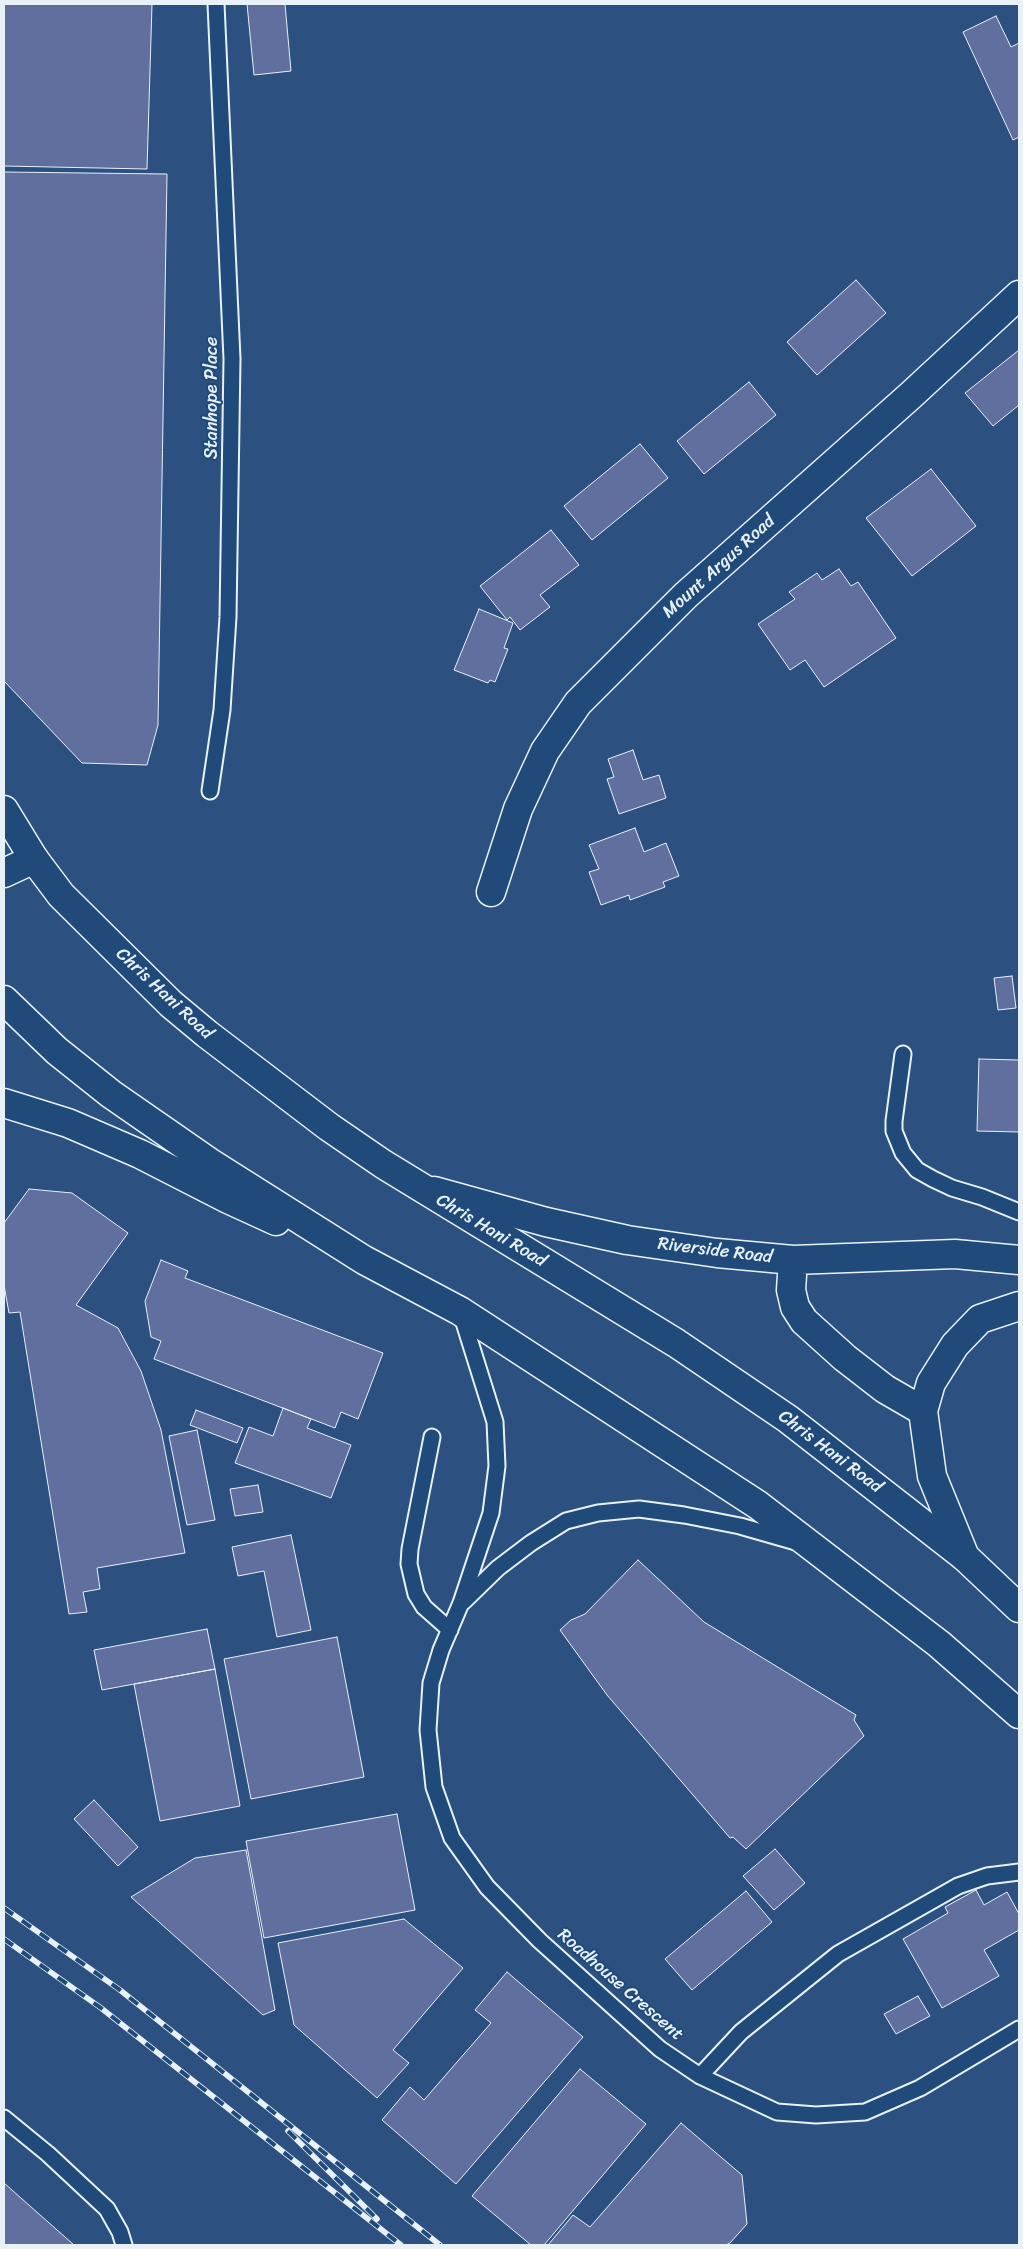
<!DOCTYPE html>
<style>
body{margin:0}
#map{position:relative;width:1023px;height:2249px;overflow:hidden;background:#2c5181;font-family:Sriracha,sans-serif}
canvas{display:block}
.frame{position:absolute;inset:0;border:5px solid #e8f1f8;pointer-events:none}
</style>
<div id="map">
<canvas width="1023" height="2249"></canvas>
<div class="frame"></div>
</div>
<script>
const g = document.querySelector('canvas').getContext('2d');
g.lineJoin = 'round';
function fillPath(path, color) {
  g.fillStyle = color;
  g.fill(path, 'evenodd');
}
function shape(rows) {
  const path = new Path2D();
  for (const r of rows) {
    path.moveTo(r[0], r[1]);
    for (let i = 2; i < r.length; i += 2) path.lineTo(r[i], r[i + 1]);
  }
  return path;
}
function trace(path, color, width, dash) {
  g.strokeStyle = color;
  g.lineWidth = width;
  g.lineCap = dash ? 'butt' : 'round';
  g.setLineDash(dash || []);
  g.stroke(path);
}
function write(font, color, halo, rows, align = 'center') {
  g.font = font + ' Sriracha,sans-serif';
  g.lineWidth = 4;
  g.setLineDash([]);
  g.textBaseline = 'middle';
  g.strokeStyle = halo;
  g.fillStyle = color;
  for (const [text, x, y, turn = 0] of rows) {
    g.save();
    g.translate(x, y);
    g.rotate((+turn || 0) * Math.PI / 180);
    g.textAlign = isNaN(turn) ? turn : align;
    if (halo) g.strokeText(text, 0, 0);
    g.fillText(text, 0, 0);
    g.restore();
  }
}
const building = shape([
 [4,4,152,4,147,169,4,166,4,4],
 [247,4,285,4,291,71,254,75,247,4],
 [996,16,1011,47,1019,43,1019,137,1013,140,963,32,996,16],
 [4,172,167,174,158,725,147,765,82,763,4,681,4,172],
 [856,280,886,313,817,375,787,342,856,280],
 [1019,350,1019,405,993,426,965,393,1019,350],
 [749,382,776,415,704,474,677,441,749,382],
 [640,444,668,478,592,540,564,506,640,444],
 [931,469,976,526,912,576,866,518,931,469],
 [551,530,579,565,540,595,550,607,520,630,510,617,507,620,480,586,551,530],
 [839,569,851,586,858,582,896,638,824,687,805,660,790,670,758,624,795,599,789,592,817,573,822,580,839,569],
 [479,609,513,623,504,648,508,649,495,682,490,680,488,683,454,670,479,609],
 [633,750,643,780,659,775,666,798,619,814,607,779,614,777,608,759,633,750],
 [635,828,644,852,666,843,679,876,663,882,665,887,630,900,629,895,601,905,589,872,599,869,589,845,635,828],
 [1012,976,1016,1008,998,1010,994,978,1012,976],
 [979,1059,1019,1060,1019,1132,977,1131,979,1059],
 [29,1189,72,1193,128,1233,76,1305,118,1328,141,1371,161,1430,185,1553,97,1568,100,1589,83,1592,87,1612,69,1614,20,1312,9,1313,4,1285,4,1223,29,1189],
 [161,1260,188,1271,185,1278,383,1353,358,1419,341,1412,335,1428,154,1359,161,1341,151,1337,145,1301,161,1260],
 [283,1408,311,1419,307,1428,351,1445,331,1498,235,1463,249,1427,273,1436,283,1408],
 [196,1410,243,1428,237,1443,190,1425,196,1410],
 [197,1430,215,1520,187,1525,169,1436,197,1430],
 [258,1485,263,1512,235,1516,230,1489,258,1485],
 [291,1535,311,1630,277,1637,264,1571,238,1576,232,1547,291,1535],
 [638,1560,704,1622,856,1715,854,1720,864,1736,746,1849,733,1837,730,1838,607,1695,560,1630,571,1620,585,1614,638,1560],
 [207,1629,215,1669,102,1690,94,1650,207,1629],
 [337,1637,364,1777,251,1799,224,1659,337,1637],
 [215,1669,240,1806,160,1821,134,1684,215,1669],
 [94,1800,138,1847,118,1866,74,1819,94,1800],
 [397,1814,415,1910,264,1938,246,1841,397,1814],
 [775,1849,805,1883,774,1910,743,1876,775,1849],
 [246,1850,275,2010,263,2015,131,1897,195,1858,246,1850],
 [976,1890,984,1905,1007,1892,1019,1914,1019,1930,984,1950,999,1976,942,2008,903,1939,948,1913,945,1907,976,1890],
 [746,1891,772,1922,692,1990,665,1959,746,1891],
 [404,1919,463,1968,393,2050,409,2063,377,2098,294,2025,278,1943,404,1919],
 [507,1972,583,2037,456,2184,382,2120,410,2087,424,2100,491,2023,475,2010,507,1972],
 [918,1996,930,2016,896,2034,884,2014,918,1996],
 [580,2069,646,2124,544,2245,531,2245,472,2196,580,2069],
 [681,2123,742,2175,747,2224,730,2243,726,2245,548,2245,573,2215,590,2227,681,2123],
 [4,2183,74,2245,4,2245,4,2183]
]);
fillPath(building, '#606f9d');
trace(building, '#e8f1f8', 1);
const lane = shape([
 [210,791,222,710,228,617,232,359,216,4],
 [903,1054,894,1121,894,1131,903,1153,917,1170,933,1179,952,1188,982,1197,1019,1212],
 [461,1313,495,1422,497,1466,491,1513,461,1603,441,1650,431,1683,428,1730,434,1787,452,1838,487,1887,540,1941,660,2049,700,2076,777,2112,816,2115,865,2112,920,2088,1019,2029],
 [432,1437,410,1549,409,1564,416,1594,424,1607,450,1630],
 [463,1602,498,1568,531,1543,566,1521,598,1513,639,1509,684,1515,740,1526,796,1542],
 [700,2076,741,2032,838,1954,958,1886,987,1876,1019,1872],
 [4,2118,48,2154,107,2209,120,2232,124,2245]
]);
const street = shape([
 [491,892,518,809,545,751,578,703,686,595,910,396,1019,295]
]);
const secondary = shape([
 [4,873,34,859],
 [434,1191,546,1222,627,1240,717,1253,793,1260,955,1254,1019,1260],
 [793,1260,791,1290,795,1307,804,1321,845,1358,885,1389,923,1411],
 [965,1557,932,1476,923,1411,931,1383,955,1345,980,1319,1019,1306]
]);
const primary = shape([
 [4,810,34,859,61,895,171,1004,207,1034,329,1127,383,1164,676,1343,788,1419,965,1557,1019,1608],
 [4,1000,57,1051,111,1094,209,1162,364,1260,460,1311,758,1505,939,1644,1019,1714],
 [4,1103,68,1123,140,1154,228,1199,276,1221]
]);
trace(lane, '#e8f1f8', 19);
trace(street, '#e8f1f8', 31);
trace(secondary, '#e8f1f8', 31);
trace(primary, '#e8f1f8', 31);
trace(lane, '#1f4a7a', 15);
trace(street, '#1f4a7a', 28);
trace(secondary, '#1f4a7a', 28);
trace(primary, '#1f4a7a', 28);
const rail = shape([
 [4,1908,120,1990,440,2245],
 [4,1939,101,2008,401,2245],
 [288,2131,377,2219]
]);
trace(rail, '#e8f1f8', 5.5);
trace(rail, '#1f4a7a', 4, [11]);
write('18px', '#e8f1f8', '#1f4a7a', [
 ["Stanhope Place",212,398,-90],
 ["Mount Argus Road",719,567,-42],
 ["Chris Hani Road",164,994,43],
 ["Chris Hani Road",491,1231,31],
 ["Riverside Road",715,1251,7],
 ["Chris Hani Road",830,1452,37],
 ["Roadhouse Crescent",620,1985,41]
]);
</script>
